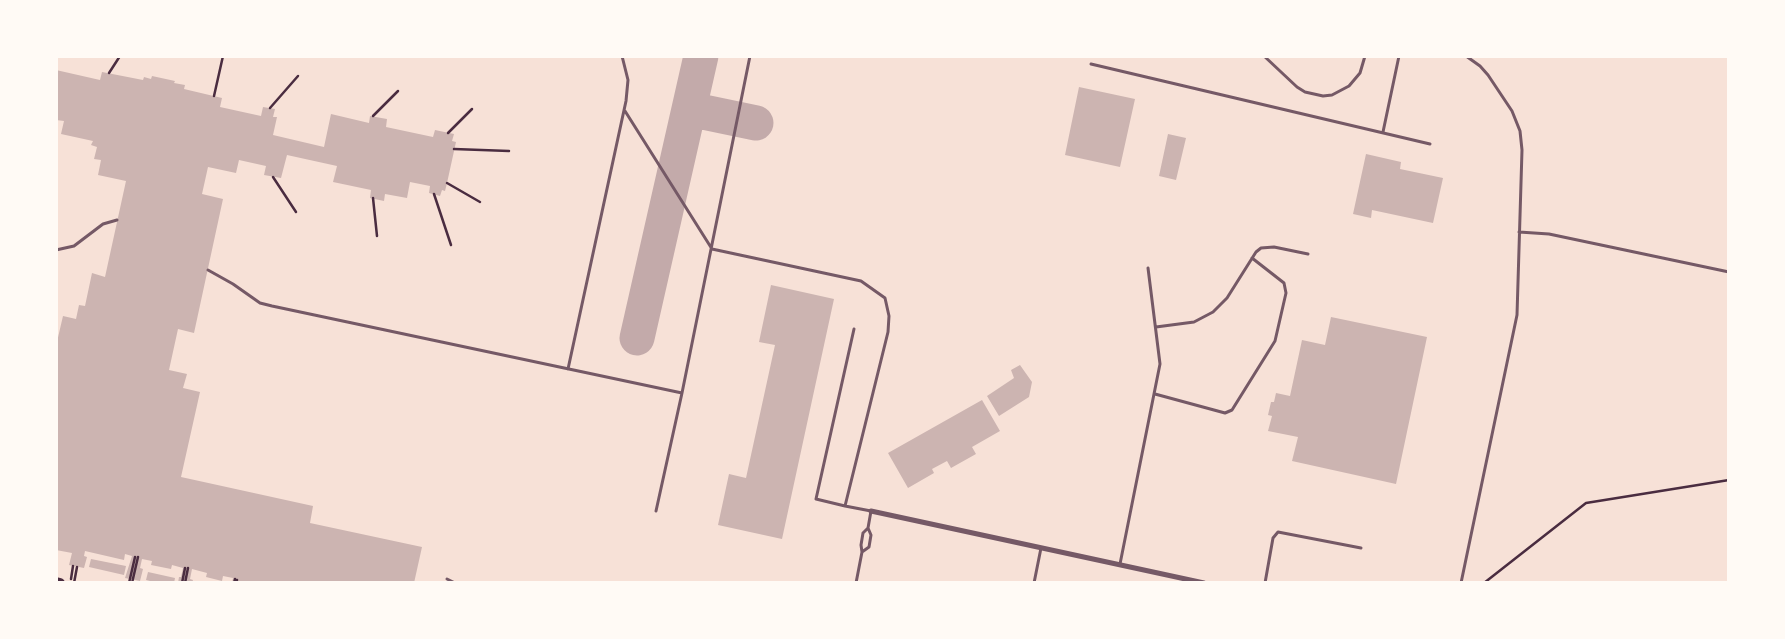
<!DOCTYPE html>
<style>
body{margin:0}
#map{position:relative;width:1785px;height:639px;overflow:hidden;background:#f7e1d7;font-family:"Roboto Condensed",sans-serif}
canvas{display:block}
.frame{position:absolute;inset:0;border:58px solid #fffaf5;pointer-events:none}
</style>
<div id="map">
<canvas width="1785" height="639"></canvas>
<div class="frame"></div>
</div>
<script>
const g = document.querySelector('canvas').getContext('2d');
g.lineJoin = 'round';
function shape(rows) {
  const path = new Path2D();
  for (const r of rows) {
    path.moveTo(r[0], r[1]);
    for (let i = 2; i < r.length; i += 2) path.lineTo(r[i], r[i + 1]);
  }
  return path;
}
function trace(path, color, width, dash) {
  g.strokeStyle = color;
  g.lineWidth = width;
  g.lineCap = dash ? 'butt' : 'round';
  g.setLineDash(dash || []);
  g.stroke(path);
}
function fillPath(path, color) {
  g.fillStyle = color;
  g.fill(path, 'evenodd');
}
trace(shape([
 [689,109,756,123],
 [637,338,701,56]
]), '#c3aaaa', 35);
fillPath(shape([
 [56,70,100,80,102,72,143,80,144,77,151,79,152,76,175,81,174,83,185,85,184,89,222,98,220,107,261,116,263,107,275,109,273,117,277,117,273,135,324,147,331,114,369,123,370,116,387,119,386,127,433,137,435,130,454,134,452,141,456,142,447,183,445,191,442,190,440,196,429,193,430,186,410,182,407,198,385,194,384,201,370,198,371,190,333,182,337,166,287,155,281,178,264,175,266,166,239,160,236,173,208,167,202,194,223,199,194,333,178,329,169,370,187,374,183,388,200,392,181,477,313,506,310,523,422,547,414,583,250,583,240,581,240,583,232,583,233,578,223,576,222,581,206,577,207,573,192,569,190,579,193,580,192,583,178,583,179,577,181,577,183,568,172,565,171,569,151,565,152,561,142,559,140,568,143,569,140,581,125,578,132,556,125,554,124,560,85,551,84,556,87,557,84,568,69,565,72,553,56,550,56,346,63,316,76,319,79,305,85,306,92,273,105,277,126,181,98,175,101,160,94,159,97,147,91,145,93,141,61,134,64,121,56,120],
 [1079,87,1135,99,1120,167,1065,155],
 [1168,134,1186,138,1176,180,1159,176],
 [1366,154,1401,162,1400,169,1443,178,1433,223,1372,210,1371,218,1353,214],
 [771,285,834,299,782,539,718,525,729,474,746,478,775,345,759,342],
 [1331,317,1427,337,1396,484,1292,461,1298,437,1268,431,1272,416,1268,415,1271,402,1274,402,1276,393,1290,396,1302,340,1325,345],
 [1020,365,1032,382,1029,397,999,416,987,396,1014,378,1011,370],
 [982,400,1000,431,972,447,976,454,951,468,947,461,932,469,934,473,908,488,888,453],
 [91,559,126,566,124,575,89,567],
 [148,572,175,578,174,583,158,583,146,580]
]), '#ccb4b1');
trace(shape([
 [109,73,120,56],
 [214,96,223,56],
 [270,108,298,76],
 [373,116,398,91],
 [448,133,472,109],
 [454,149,509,151],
 [273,177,296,212],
 [447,183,480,202],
 [434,194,451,245],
 [373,198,377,236],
 [71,579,73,566],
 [74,583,77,567],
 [129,583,135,557],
 [132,583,138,557],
 [182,583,185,568],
 [185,583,188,568],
 [234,583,235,579],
 [236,583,237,580],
 [1484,583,1586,503,1729,480]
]), '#4a2c40', 2.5);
trace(shape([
 [1126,56,1144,56],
 [1264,56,1297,87,1305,92,1323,96,1332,95,1349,86,1360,73,1365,56],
 [1091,64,1430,144],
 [625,111,712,249,861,281,885,298,889,316,888,332,845,506,871,511,868,528,863,533,861,545,862,552,856,583],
 [1383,132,1399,56],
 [1519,232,1549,234,1729,272],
 [56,250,74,246,103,224,117,220],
 [208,270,233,284,260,303,272,306,682,393],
 [1156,327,1194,322,1213,312,1227,298,1256,252,1261,248,1274,247,1308,254],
 [568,369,626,101,628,80,622,56],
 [1155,394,1225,413,1232,410,1275,341,1286,293,1284,283,1252,258],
 [845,506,816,499,854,329],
 [656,511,682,393,750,56],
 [862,552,869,547,871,535,868,528],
 [1120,564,1160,364,1148,268],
 [447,579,455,583],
 [1034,583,1041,548],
 [1265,583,1273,538,1278,532,1361,548],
 [1461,583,1517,315,1522,150,1520,131,1512,111,1488,75,1480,66,1466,56]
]), '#755966', 3);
trace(shape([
 [871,511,1204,583]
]), '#755966', 5);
trace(shape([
 [56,582,60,583]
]), '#4a2c40', 10);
</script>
